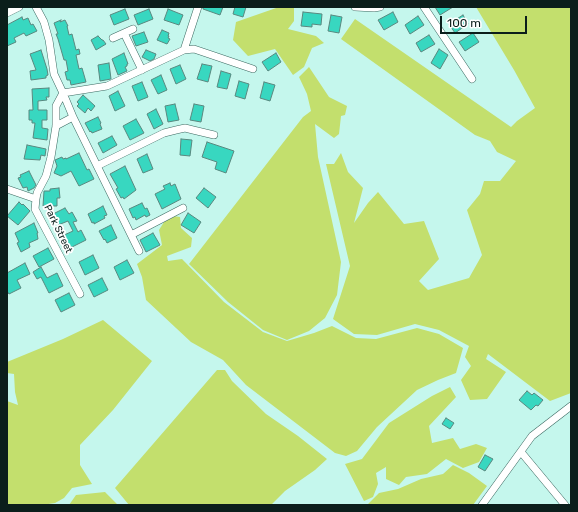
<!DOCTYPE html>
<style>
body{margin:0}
#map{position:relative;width:578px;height:512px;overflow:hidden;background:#c5f7ed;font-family:Rubik,sans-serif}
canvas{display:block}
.frame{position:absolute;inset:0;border:8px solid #0b1e1b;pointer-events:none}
.scale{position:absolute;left:440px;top:16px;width:87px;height:18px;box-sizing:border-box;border:2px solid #0b1e1b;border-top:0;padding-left:5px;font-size:12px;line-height:14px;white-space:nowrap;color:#0b1e1b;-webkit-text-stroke:3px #fff;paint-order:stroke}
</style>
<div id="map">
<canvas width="578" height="512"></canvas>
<div class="frame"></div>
<div class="scale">100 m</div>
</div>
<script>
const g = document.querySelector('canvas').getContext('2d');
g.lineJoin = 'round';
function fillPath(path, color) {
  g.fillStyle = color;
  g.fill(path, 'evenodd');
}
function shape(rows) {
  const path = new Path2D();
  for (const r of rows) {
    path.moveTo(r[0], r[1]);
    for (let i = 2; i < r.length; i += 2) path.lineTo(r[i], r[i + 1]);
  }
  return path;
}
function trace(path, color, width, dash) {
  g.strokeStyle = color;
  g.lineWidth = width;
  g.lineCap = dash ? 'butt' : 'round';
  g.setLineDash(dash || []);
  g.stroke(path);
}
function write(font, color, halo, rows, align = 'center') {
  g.font = font + ' Rubik,sans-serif';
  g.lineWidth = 3.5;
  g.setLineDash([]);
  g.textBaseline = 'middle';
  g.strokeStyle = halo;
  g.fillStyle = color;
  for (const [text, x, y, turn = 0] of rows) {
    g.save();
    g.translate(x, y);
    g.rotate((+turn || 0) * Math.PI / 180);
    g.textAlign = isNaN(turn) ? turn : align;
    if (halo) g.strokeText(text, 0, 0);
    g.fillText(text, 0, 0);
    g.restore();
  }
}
fillPath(shape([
 [279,7,294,8,294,21,288,29,316,36,324,43,312,48,304,67,293,75,275,49,248,56,233,40,236,22],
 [476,7,571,7,571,393,550,401,488,354,486,359,506,372,487,399,470,400,461,380,471,366,465,357,469,346,439,330,415,324,377,335,354,334,333,319,350,266,326,164,334,164,341,153,348,172,363,188,354,223,368,203,378,192,404,224,424,221,439,259,419,281,428,290,469,278,482,255,467,210,480,194,484,181,500,181,516,161,497,152,490,141,475,135,341,39,355,19,511,127,517,121,535,108,514,70],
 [309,67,329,97,347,106,345,115,341,116,339,134,334,138,315,124,318,157,341,262,337,295,325,318,309,331,287,340,263,330,228,302,189,264,303,117,311,111,307,94,299,77],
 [173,216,180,217,181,228,192,238,191,247,167,256,168,261,182,259,224,302,263,332,287,341,314,333,332,326,356,338,376,339,417,328,439,334,463,348,456,373,438,380,417,390,377,427,357,451,346,456,335,453,246,385,223,360,191,342,146,300,142,277,137,264,162,245,159,230,164,222],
 [103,320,152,361,113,410,80,445,80,465,92,484,72,488,64,498,55,503,42,505,7,505,7,401,18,405,15,392,14,374,7,373,7,362,63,339],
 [217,370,225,370,232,381,266,414,298,436,327,459,315,470,285,491,271,505,129,505,115,488],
 [450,387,456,397,429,426,432,443,453,438,460,449,476,444,487,448,479,462,463,468,446,459,427,474,406,477,399,485,386,479,386,467,376,473,378,484,373,497,364,501,345,464,362,459,389,423,432,396],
 [453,465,469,473,487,486,473,505,367,505,379,493,398,489,421,479,443,474],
 [105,492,118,505,69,505,76,495]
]), '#c3df6d');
const building = shape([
 [203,7,223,7,220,15,203,9,203,7],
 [235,7,246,7,243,17,233,14,235,7],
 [435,7,453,7,440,15,435,7],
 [125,9,129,19,114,25,110,15,125,9],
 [149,9,153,19,138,25,134,15,149,9],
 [168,9,183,15,179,25,164,20,168,9],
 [303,12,322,14,321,25,312,24,312,27,301,26,303,12],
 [393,12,398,22,384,30,378,20,393,12],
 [331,15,342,17,339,33,328,31,331,15],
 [463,15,468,24,455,33,449,24,463,15],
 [418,16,424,25,410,34,405,25,418,16],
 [22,17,23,20,28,18,31,25,33,24,37,31,26,36,24,33,14,38,16,42,7,46,7,25,22,17],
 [61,20,60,22,65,20,68,26,67,26,69,35,72,34,76,50,79,49,80,54,76,55,79,69,82,68,86,82,71,85,70,80,67,80,65,72,68,71,66,60,64,60,58,39,56,34,58,34,54,23,61,20],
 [162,30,169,33,168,36,169,36,168,38,170,39,167,44,157,40,162,30],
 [144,32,148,42,136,46,132,36,144,32],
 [473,33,479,42,465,51,459,42,473,33],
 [429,35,435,44,421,52,416,43,429,35],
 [98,36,102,40,103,40,106,44,96,50,91,40,98,36],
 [439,49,448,55,440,69,431,63,439,49],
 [41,50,47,69,48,75,46,76,46,78,31,80,30,71,36,70,30,54,41,50],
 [146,50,156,54,154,59,150,61,142,57,146,50],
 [124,53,128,64,127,64,127,66,125,67,127,71,118,75,112,59,124,53],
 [276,53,281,62,268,71,262,62,276,53],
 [109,63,111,79,100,81,98,65,109,63],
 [202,64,212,66,208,82,197,79,202,64],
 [180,65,186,79,176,84,170,69,180,65],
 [221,71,231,74,227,89,217,87,221,71],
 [161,75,167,90,158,94,151,80,161,75],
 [239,81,249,84,245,99,235,96,239,81],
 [142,82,148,97,138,101,132,86,142,82],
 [264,82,275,85,270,101,260,98,264,82],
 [49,88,49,97,46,97,47,100,38,101,38,110,47,110,47,120,42,120,42,128,48,129,47,140,33,138,35,123,32,123,32,120,29,120,29,110,33,110,32,89,49,88],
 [118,91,125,106,115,111,109,96,118,91],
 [83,95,95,106,91,111,88,108,85,113,77,106,79,104,77,102,83,95],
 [175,104,179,120,168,122,165,106,175,104],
 [194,104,204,106,201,122,190,120,194,104],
 [156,109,163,124,154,129,147,114,156,109],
 [98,117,101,123,100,124,102,129,92,133,91,131,90,132,85,123,98,117],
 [136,119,144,133,130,140,123,126,136,119],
 [112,136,117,145,103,153,98,143,112,136],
 [181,139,192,140,190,156,180,155,181,139],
 [207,142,234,151,226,173,215,169,217,162,202,157,207,142],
 [27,145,46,149,45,156,41,155,40,160,24,159,27,145],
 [79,153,87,170,89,169,94,179,79,186,71,171,61,176,54,173,57,166,55,160,62,157,63,159,66,158,66,159,79,153],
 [147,154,153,169,143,173,137,159,147,154],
 [125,166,136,190,124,199,123,197,121,198,116,189,118,188,110,174,125,166],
 [29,171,36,185,34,188,28,191,27,187,23,188,18,178,21,177,20,175,29,171],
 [170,183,171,186,175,184,181,199,162,209,155,194,165,189,163,186,170,183],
 [59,188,60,198,57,198,57,206,43,206,44,191,50,191,50,189,59,188],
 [204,188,216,197,208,208,196,198,204,188],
 [19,202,22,205,23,204,30,211,18,225,7,216,19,202],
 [142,203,145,209,147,208,150,215,146,217,145,215,136,220,135,217,133,218,129,209,142,203],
 [103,206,107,215,104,216,105,218,94,224,94,222,92,223,88,214,103,206],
 [65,208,69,214,72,212,77,221,73,222,78,232,81,230,86,240,68,249,62,236,73,231,68,221,58,225,53,214,65,208],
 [188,213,201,222,194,233,181,225,188,213],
 [34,223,38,233,37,233,38,239,29,243,30,247,21,252,17,243,19,242,15,233,34,223],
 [111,225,117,238,107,243,105,239,104,240,99,231,111,225],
 [153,233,160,245,146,252,140,240,153,233],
 [48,248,54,259,39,267,33,256,48,248],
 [93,255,99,268,85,275,79,262,93,255],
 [127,260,134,273,120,280,114,267,127,260],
 [25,263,30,274,17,280,21,288,9,294,7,291,7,273,25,263],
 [41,267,47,278,57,273,63,286,49,293,41,277,37,279,33,272,41,267],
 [102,278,108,290,94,297,88,285,102,278],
 [69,293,75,305,61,312,55,300,69,293],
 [527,391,532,395,534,393,543,400,538,406,536,405,531,410,519,400,527,391],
 [446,418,454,423,450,429,442,424,446,418],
 [485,455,493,459,485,471,478,467,485,455]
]);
fillPath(building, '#38d7c0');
trace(building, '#59887f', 1);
const minor = shape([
 [36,7,44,22,49,40,54,74,63,93,56,106,56,126,51,157,46,176,37,193,36,199],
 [355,7,374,8,380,7],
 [424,7,472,79],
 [7,13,19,7],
 [124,33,142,70],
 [113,38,133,29],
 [184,50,194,49,253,69],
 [56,126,73,117],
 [97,166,164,133,176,130,185,128,193,130,214,135],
 [7,189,36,199,35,209,80,294],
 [131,235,183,208],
 [139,251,73,117,63,93,107,86,184,50,198,7],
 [521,452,565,505],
 [482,505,532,436,571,406]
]);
trace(minor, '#3c6a62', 8);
trace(minor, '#fff', 7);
write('10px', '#0b1e1b', '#fff', [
 ["Park Street",58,229,64]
]);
</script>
